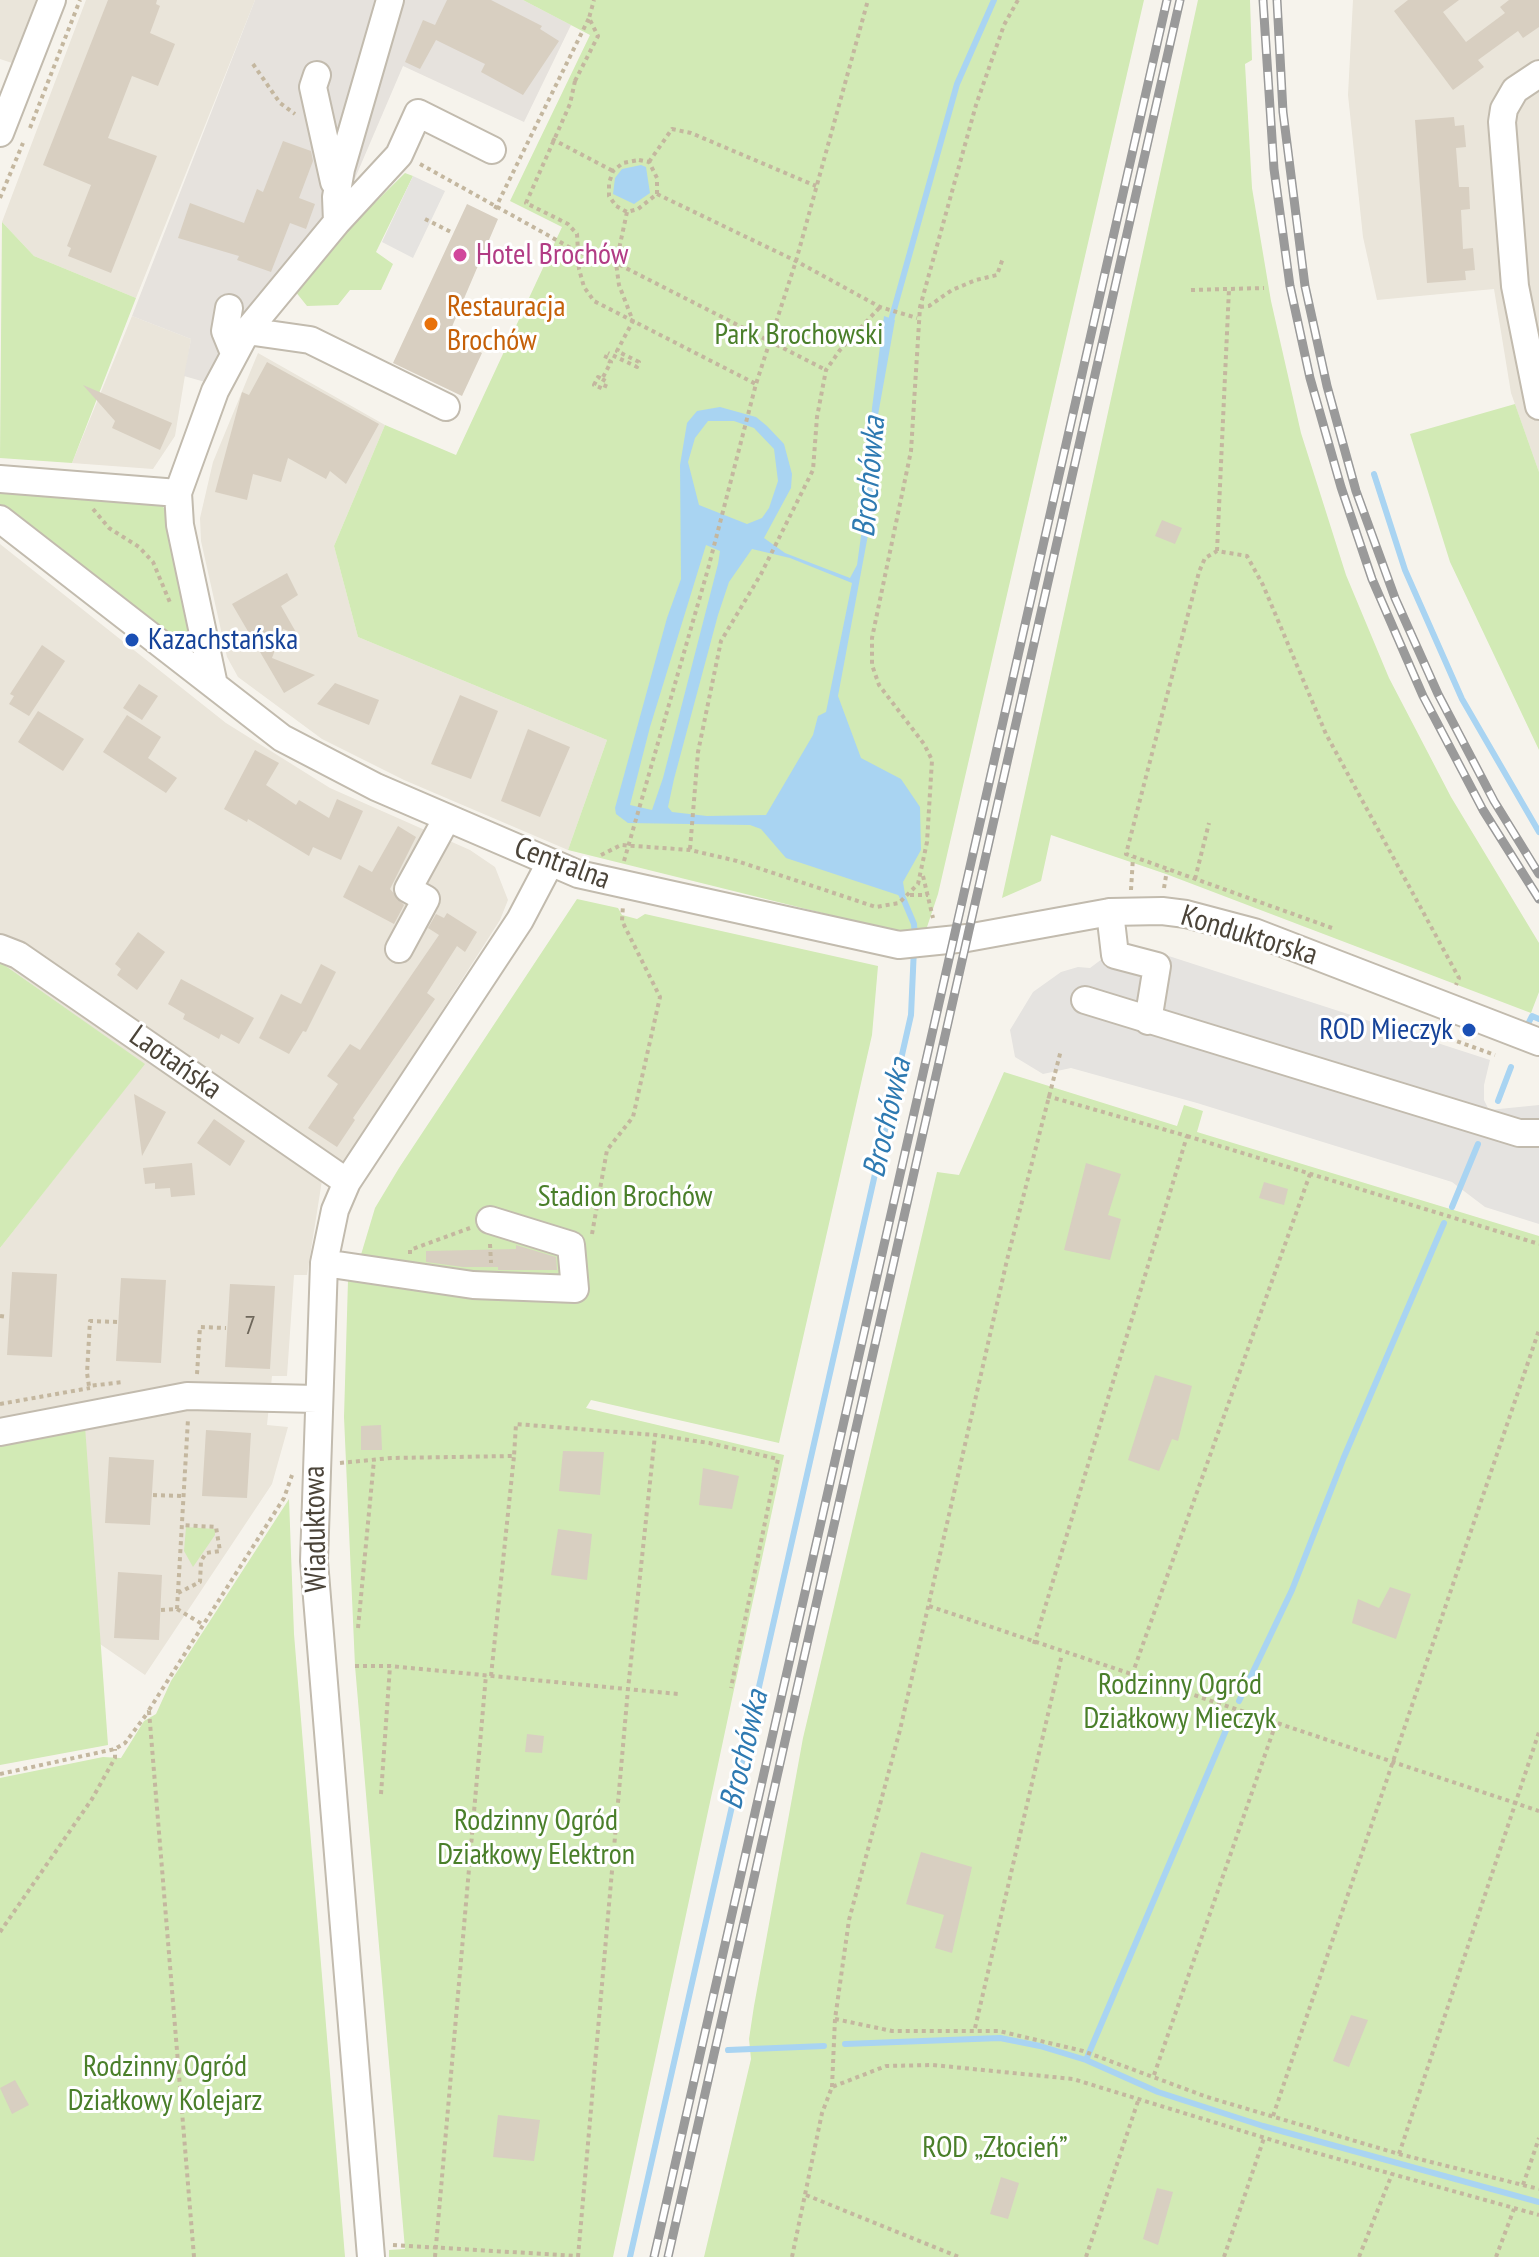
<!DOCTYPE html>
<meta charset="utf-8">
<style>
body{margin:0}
canvas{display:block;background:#f6f3ec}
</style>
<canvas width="1539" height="2257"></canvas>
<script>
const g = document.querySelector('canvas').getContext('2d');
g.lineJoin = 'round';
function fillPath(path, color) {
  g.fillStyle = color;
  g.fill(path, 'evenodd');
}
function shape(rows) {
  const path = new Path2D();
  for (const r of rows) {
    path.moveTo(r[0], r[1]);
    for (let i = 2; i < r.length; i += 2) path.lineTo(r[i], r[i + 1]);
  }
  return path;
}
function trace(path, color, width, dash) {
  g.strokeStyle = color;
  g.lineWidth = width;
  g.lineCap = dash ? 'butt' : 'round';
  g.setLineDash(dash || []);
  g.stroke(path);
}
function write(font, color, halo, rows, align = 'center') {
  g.font = font + ' "PT Sans Narrow",sans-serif';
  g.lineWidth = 6;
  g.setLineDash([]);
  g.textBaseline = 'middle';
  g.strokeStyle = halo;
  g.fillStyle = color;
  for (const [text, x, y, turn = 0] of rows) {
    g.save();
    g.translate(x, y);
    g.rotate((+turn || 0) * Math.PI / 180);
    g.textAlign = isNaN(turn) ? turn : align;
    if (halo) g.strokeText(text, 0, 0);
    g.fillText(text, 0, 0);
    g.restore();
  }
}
fillPath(shape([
 [0,0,36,0,12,63,0,59],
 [86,0,255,0,136,298,34,256,2,222],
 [1353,0,1539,0,1539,472,1511,393,1494,289,1377,300,1363,237,1348,95],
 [132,316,191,339,175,436,153,469,72,463],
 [258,353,385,425,334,546,358,637,607,740,568,850,404,780,322,739,238,677,227,657,201,541,200,518,213,462],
 [0,544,226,723,330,788,470,850,495,867,508,900,500,920,342,1167,323,1174,307,1275,294,1275,287,1376,272,1376,267,1425,288,1427,272,1484,145,1675,100,1644,94,1560,0,1444,0,1248,144,1064,0,962]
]), '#eae5da');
fillPath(shape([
 [255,0,523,0,571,25,524,122,403,66,353,183,212,384,184,376,191,339,132,316]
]), '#e6e2dd');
fillPath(shape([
 [523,0,1144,0,938,894,925,933,907,934,568,850,607,740,358,637,334,546,385,425,456,455,562,227,510,201,590,35],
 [1198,0,1250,0,1252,60,1245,64,1252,188,1271,301,1301,433,1346,575,1389,678,1451,797,1539,943,1539,992,1531,1013,1166,874,1051,835,1041,881,1002,898],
 [405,173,413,176,376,252,393,264,381,290,350,290,338,305,307,306,295,291,329,248],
 [2,222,34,256,136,298,72,463,0,458],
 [1515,404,1539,472,1539,750,1450,562,1410,434],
 [0,489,160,501,166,512,194,649,189,651,0,506],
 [577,899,618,908,622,915,637,919,645,914,878,966,872,1035,779,1443,591,1400,586,1408,784,1455,613,2257,389,2257,389,2250,405,2249,355,1666,344,1417,348,1280,354,1278,375,1208,399,1168],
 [0,962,145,1064,0,1248],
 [1004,1072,1177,1126,1184,1105,1203,1111,1197,1132,1539,1236,1539,2257,704,2257,751,2059,749,2039,754,2006,803,1738,937,1172,959,1175],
 [85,1426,108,1745,0,1765,0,1444],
 [289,1499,294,1634,345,2257,0,2257,0,1778,103,1757,121,1758,144,1721,156,1714,171,1681],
 [186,1527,215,1529,215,1535,193,1567,184,1551]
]), '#d2eab5');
fillPath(shape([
 [413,176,445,191,413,258,382,242],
 [1144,948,1490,1060,1484,1085,1484,1100,1489,1110,1539,1105,1539,1224,1485,1207,1452,1182,1197,1103,1071,1068,1043,1074,1015,1057,1010,1030,1033,992,1061,972,1078,967,1090,968,1102,959,1105,949]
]), '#e5e3e0');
fillPath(shape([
 [641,165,646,167,650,193,634,204,613,194,615,178,622,169],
 [884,316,895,320,878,415,873,508,838,696,861,758,901,779,920,807,921,850,903,882,905,894,901,896,786,858,761,829,750,825,628,823,616,814,615,808,667,618,681,579,680,465,687,423,697,411,720,407,756,417,767,426,784,444,792,474,791,488,764,538,785,553,850,578,857,565,866,500,872,408],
 [708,421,734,421,754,428,774,449,778,481,769,508,762,518,747,524,699,505,688,462,695,438],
 [706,545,720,551,718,564,663,778,652,810,630,805,650,727],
 [752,549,790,558,852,583,826,712,818,716,813,735,766,815,707,816,672,812,668,807,674,779,718,615,729,582]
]), '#a9d4f2');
trace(shape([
 [890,324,957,84,994,0],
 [1374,474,1405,570,1462,699,1539,832],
 [900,891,914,924,915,937],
 [1528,1024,1532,1016,1539,1019],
 [1498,1101,1511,1067],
 [1452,1207,1478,1144],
 [1239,1701,1292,1590,1344,1457,1444,1223],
 [845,2044,1000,2038,1040,2046,1086,2060,1158,2092,1263,2126,1539,2202],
 [728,2050,824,2046],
 [1086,2060,1232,1716],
 [630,2257,911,1015,914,948]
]), '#a9d4f2', 6);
fillPath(shape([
 [108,0,157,0,156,4,160,6,150,33,175,44,158,86,132,76,108,138,157,156,111,273,68,256,71,248,67,246,91,185,43,165],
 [447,0,491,0,542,26,540,29,559,41,523,95,481,72,485,64,436,40,420,69,405,62,423,20,435,25],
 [1408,0,1459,0,1443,12,1466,42,1505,13,1500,7,1509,0,1539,0,1539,27,1523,38,1518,31,1478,60,1484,67,1453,90,1394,11],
 [1454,117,1455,126,1464,125,1466,147,1456,148,1459,187,1469,187,1470,209,1461,210,1463,249,1473,248,1475,270,1465,271,1466,280,1427,283,1415,120],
 [283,141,311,151,313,161,299,198,315,204,306,229,290,223,271,272,237,260,239,256,178,238,190,203,244,223,257,189,263,192],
 [467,204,498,219,448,336,482,353,462,396,393,363],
 [267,362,379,424,346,484,330,471,326,479,288,458,281,482,253,474,247,500,215,492,242,392,249,395],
 [83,385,172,423,160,450,112,428,115,421],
 [1162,520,1182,528,1175,544,1155,536],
 [287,573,298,595,281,606,297,634,283,629,272,658,315,675,284,693,232,604],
 [42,645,65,661,29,716,9,704,14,696,10,694],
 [335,683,379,700,369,725,317,704],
 [139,684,158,696,142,720,123,708],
 [460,695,498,711,471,779,431,764],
 [38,711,84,739,63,771,18,742],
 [127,715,161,737,148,758,177,778,166,793,103,752],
 [528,729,570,747,540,817,501,801],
 [255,750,279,763,266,785,296,805,299,800,329,818,337,799,363,811,341,860,313,847,309,856,248,819,247,822,224,809],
 [398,826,416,837,390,889,404,905,394,924,343,897,359,865,372,872],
 [447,913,477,932,465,952,457,946,427,993,435,999,353,1118,355,1120,337,1147,308,1128,338,1084,327,1076,350,1044,360,1050,439,935,428,928,436,914,444,918],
 [138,932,165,952,137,990,117,975,121,969,115,964],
 [321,964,336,972,306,1032,303,1031,289,1054,259,1038,281,994,301,1004],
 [181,979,254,1018,239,1044,221,1034,219,1039,183,1019,185,1014,168,1004],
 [134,1094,166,1112,142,1156],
 [214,1119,245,1141,230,1166,197,1143],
 [192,1163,195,1195,171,1197,170,1188,155,1189,155,1183,145,1184,143,1168],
 [1086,1163,1121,1174,1108,1215,1121,1219,1110,1260,1064,1250],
 [1264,1182,1288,1189,1284,1205,1259,1198],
 [516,1245,556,1257,557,1270,498,1270,498,1267,463,1267,426,1262,426,1251,516,1249],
 [12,1272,57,1274,52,1357,7,1355],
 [121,1278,166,1280,161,1363,116,1361],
 [230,1284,275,1286,270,1369,225,1367],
 [1155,1375,1192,1386,1178,1441,1172,1439,1159,1471,1128,1460],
 [381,1425,382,1450,361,1450,361,1426],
 [206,1430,251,1433,247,1498,202,1496],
 [563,1451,604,1452,600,1495,559,1491],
 [109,1457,154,1460,150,1525,105,1523],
 [703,1468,739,1476,732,1509,699,1505],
 [558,1529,592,1534,587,1580,551,1575],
 [118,1572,162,1575,159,1640,114,1638],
 [1390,1587,1411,1594,1396,1639,1352,1623,1358,1599,1379,1608],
 [527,1734,544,1736,542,1753,525,1752],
 [921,1852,972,1867,952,1953,935,1948,944,1915,906,1904],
 [1351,2015,1368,2020,1349,2067,1333,2061],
 [15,2080,29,2105,12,2114,0,2088],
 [498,2115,540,2120,534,2161,493,2157],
 [1001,2177,1019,2183,1008,2219,990,2214],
 [1157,2188,1173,2192,1158,2245,1143,2239]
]), '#d8cfc1');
const minor = shape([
 [1539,74,1515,90,1504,109,1502,122,1515,286,1539,406],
 [317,75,313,87,334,182],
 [0,133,52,0],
 [337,222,399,155,418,113,492,150],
 [229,308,225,331,234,353],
 [247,331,310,340,446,407],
 [0,479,178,493,180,525,214,685],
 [178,493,215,391,247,331,337,222,336,197,341,169,390,0],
 [0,519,282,738,376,787,578,874,899,945,967,938,1110,912,1162,911,1186,914,1254,932,1539,1042],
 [1110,912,1115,955,1157,966,1148,1021],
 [0,948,18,955,347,1182],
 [399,949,426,899,408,889,447,818],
 [1085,1000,1519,1133,1539,1133],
 [324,1263,473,1285,575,1289,571,1245,490,1220],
 [0,1432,187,1396,317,1399],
 [371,2257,314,1561,324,1263,335,1210,347,1182,520,920,550,863]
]);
trace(minor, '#c2bbae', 30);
trace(shape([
 [253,64,280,103,295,114],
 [575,81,570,104,526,203,568,224,577,234,579,269,584,287,594,301,756,384],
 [575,81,598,36,589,18,594,0],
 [30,128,80,0],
 [552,139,613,171],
 [639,160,649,162,657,178,657,194,638,209,627,212,616,206,609,196,609,183,613,171,623,163,639,160],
 [649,162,672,129,691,133,816,186],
 [420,164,578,252,616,263,619,285,633,321,617,351,639,362,637,367,608,353],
 [657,194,796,261,880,307,917,318],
 [0,198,23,143],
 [495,209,589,18],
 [627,212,616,263,826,370],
 [425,219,453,233],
 [1191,290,1264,288],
 [920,307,929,306,952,290,976,280,997,275,1003,258],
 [602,379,607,382,604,389,594,385,598,377,602,379,611,362,605,359,607,354],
 [93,509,109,528,139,547,153,562,171,605],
 [1217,551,1229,289],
 [690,849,698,752,721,641,761,574,813,470,817,417,826,370,840,350,880,307],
 [601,855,621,845,690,850,737,861,876,907,899,903,918,884,927,842,932,760,924,744,879,685,872,665,872,638,911,451,920,307,976,105,1004,25,1018,0],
 [624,861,708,569,756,384,796,261,868,0],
 [923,876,933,918],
 [1195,879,1209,823],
 [1164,888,1167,870],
 [1131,890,1133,857],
 [910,895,928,895],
 [1332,928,1126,854,1199,572,1205,558,1217,551,1247,556,1263,585,1326,734,1459,978,1456,985],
 [1412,1025,1495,1055],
 [1187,1136,1539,1244],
 [592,1234,607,1150,633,1117,660,997,622,921,623,905],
 [490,1244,491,1263],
 [410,1254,410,1250,470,1228],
 [0,1316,7,1317],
 [117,1322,90,1321,87,1373,89,1386,123,1382],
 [197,1374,200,1327,226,1328],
 [0,1404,90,1388],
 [340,1463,391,1458,514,1456,516,1424,655,1435,709,1443,778,1459,731,1688],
 [153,1495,183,1496],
 [178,1593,200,1582,201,1561,206,1553,220,1551,216,1527,182,1525],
 [929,1606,1539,1811],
 [177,1609,202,1624],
 [161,1610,177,1609,188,1419],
 [358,1628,374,1460],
 [1034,1644,1187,1136,1047,1096],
 [355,1666,390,1666,678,1694],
 [1132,1675,1310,1174],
 [491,1676,514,1456],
 [149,1710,284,1498,292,1475],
 [149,1711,194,2257],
 [0,1774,115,1749,125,1743,149,1711],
 [381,1794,390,1666],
 [0,1932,92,1799,115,1758,115,1749],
 [835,2019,892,2031,999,2031,1083,2051,1207,2097,1399,2154,1539,2189],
 [975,2028,1062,1654],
 [1154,2075,1276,1723],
 [832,2087,835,2019,849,1920,900,1730,1007,1260,1061,1050],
 [1273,2116,1539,1330],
 [1399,2154,1539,1732],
 [1523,2185,1539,2138],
 [806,2195,959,2257],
 [393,2245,578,2256],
 [435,2257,486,1675],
 [578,2257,628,1689,655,1435],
 [792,2257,822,2113,832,2087,886,2066,933,2065,1073,2079,1288,2145,1539,2215],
 [1086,2257,1139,2098],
 [1224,2257,1264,2138],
 [1359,2257,1392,2174],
 [1496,2257,1514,2209]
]), '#c4b79f', 4, [4, 4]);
trace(minor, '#fff', 26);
const rail = shape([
 [1263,0,1274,169,1290,286,1310,378,1341,487,1372,579,1423,696,1483,810,1539,899],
 [1277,0,1283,112,1305,286,1327,386,1356,491,1395,598,1438,694,1494,801,1539,874],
 [654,2257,1167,0],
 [668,2257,1180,0]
]);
trace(rail, '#9a9a9a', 9);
trace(rail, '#fff', 6, [18]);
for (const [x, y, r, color] of [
 [460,255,8,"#d1479c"],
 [431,324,8,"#e8710a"],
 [132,640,8,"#1a4fb4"],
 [1469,1030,8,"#1a4fb4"]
]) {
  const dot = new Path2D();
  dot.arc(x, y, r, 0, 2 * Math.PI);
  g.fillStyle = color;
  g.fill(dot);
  trace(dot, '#fff', 3);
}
write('26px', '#6e675b', null, [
 ["7",250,1327]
]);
write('30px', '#b23c85', '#fff', [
 ["Hotel Brochów",476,255]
], 'left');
write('30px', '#c56008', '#fff', [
 ["Restauracja",447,307],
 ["Brochów",447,341]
], 'left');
write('30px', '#4a7f2a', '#fff', [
 ["Park Brochowski",799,335],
 ["Stadion Brochów",625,1197],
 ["Rodzinny Ogród",1180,1685],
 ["Działkowy Mieczyk",1180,1719],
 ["Rodzinny Ogród",536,1821],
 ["Działkowy Elektron",536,1855],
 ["Rodzinny Ogród",165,2067],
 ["Działkowy Kolejarz",165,2101],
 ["ROD „Złocień”",995,2148]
]);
write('30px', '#164399', '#fff', [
 ["Kazachstańska",148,640],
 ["ROD Mieczyk",1453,1030,"right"]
], 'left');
write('30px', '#4b4439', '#fff', [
 ["Centralna",562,864,20],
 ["Konduktorska",1249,936,17],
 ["Laotańska",175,1063,35],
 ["Wiaduktowa",316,1529,-91]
]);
write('italic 32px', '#2e7ab2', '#fff', [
 ["Brochówka",870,477,-85],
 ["Brochówka",888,1118,-77],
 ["Brochówka",745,1750,-77]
]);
</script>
